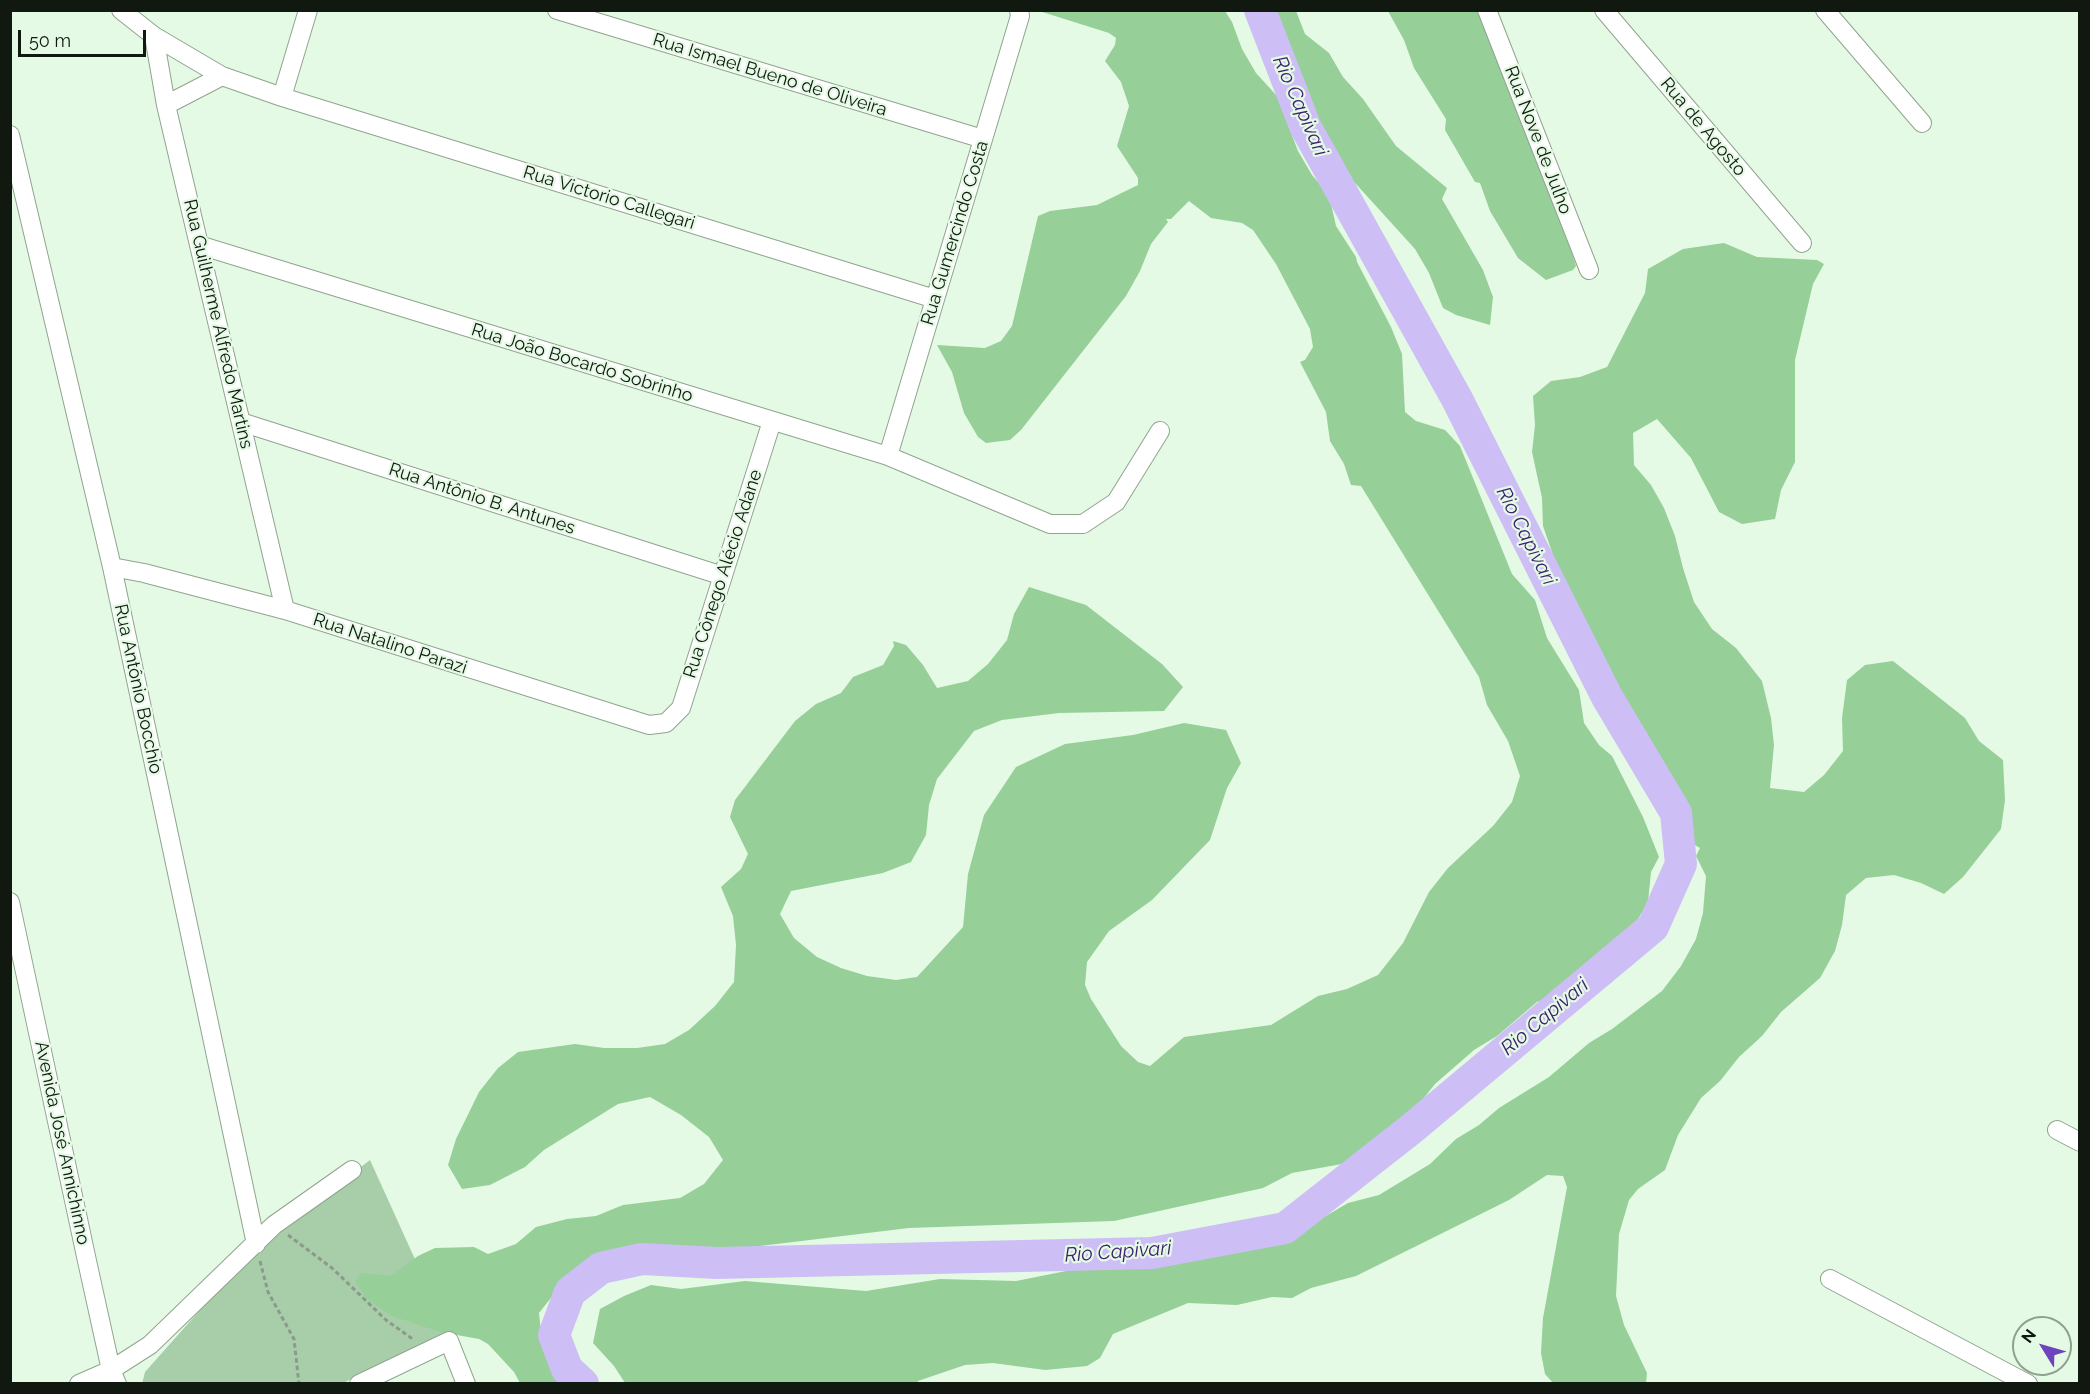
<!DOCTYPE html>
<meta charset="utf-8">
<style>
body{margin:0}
#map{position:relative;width:2090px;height:1394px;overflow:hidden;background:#e5fae5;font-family:Raleway,sans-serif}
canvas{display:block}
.frame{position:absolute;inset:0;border:12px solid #101810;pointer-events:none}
.north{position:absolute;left:2012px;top:1316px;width:60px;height:60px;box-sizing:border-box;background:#e5fae5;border:2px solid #90a090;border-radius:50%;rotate:307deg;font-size:16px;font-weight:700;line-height:24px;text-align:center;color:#101810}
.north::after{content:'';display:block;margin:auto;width:21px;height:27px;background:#6e43bb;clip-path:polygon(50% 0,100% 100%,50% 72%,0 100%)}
.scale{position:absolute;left:18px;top:30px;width:128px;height:27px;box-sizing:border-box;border:3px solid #101810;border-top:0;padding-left:8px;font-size:18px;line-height:21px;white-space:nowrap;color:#101810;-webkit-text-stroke:4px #e5fae5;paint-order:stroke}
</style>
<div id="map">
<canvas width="2090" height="1394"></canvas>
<div class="frame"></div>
<div class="north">N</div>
<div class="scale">50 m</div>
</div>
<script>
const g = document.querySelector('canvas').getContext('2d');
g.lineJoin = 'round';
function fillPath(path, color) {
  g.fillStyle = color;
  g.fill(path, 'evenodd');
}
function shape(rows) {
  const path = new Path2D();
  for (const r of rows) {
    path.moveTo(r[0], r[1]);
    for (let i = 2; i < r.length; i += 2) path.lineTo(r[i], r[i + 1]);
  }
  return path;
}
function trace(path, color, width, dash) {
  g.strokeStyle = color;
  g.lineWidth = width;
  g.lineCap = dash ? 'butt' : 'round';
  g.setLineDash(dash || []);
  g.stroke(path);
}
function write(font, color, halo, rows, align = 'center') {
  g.font = font + ' Raleway,sans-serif';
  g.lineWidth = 4.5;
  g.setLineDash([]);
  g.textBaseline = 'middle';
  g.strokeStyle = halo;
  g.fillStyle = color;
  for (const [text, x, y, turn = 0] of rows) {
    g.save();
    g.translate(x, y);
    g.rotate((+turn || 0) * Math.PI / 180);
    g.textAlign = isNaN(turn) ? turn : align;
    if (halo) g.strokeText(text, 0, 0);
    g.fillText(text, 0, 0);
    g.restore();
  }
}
fillPath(shape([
 [370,1160,448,1332,343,1383,142,1384,145,1372,257,1246]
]), '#a7cea8');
fillPath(shape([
 [1039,11,1225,11,1232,22,1242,49,1256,73,1277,96,1298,151,1312,175,1329,195,1336,226,1356,257,1357,262,1391,327,1402,354,1405,412,1416,421,1445,430,1460,446,1512,574,1535,600,1547,638,1579,690,1584,723,1599,745,1612,756,1643,817,1659,857,1651,872,1648,902,1630,933,1611,957,1584,975,1564,992,1537,1002,1497,1036,1474,1050,1435,1084,1397,1132,1373,1145,1353,1162,1292,1173,1263,1188,1114,1221,909,1228,702,1253,613,1268,554,1294,539,1313,542,1342,556,1357,565,1383,520,1383,514,1372,488,1344,479,1339,440,1332,392,1316,366,1298,355,1281,361,1273,391,1276,418,1256,435,1248,474,1247,488,1254,516,1244,536,1227,567,1219,596,1216,623,1205,680,1198,704,1184,723,1160,709,1137,681,1115,650,1097,618,1104,544,1150,525,1167,490,1185,462,1189,448,1165,456,1139,479,1092,498,1068,518,1052,575,1044,604,1048,637,1048,665,1044,689,1030,715,1006,734,982,736,945,733,916,721,887,741,869,748,854,730,817,735,800,795,721,816,704,841,693,853,677,883,665,894,646,893,641,906,645,923,665,937,688,968,681,988,664,1007,640,1014,614,1029,587,1086,605,1162,664,1183,687,1164,711,1059,713,1002,720,974,731,937,779,929,805,926,835,911,862,883,873,791,891,780,914,794,938,817,957,841,968,867,976,896,980,917,977,963,927,968,874,984,815,1016,767,1065,744,1133,735,1184,723,1226,730,1241,763,1227,788,1210,840,1152,900,1109,931,1087,962,1085,985,1091,999,1121,1046,1138,1062,1150,1066,1184,1037,1271,1025,1318,996,1347,989,1378,975,1403,943,1429,892,1448,868,1493,826,1512,802,1520,776,1508,741,1487,705,1479,677,1361,486,1351,485,1344,464,1330,441,1326,412,1300,362,1305,360,1313,347,1310,329,1276,264,1253,230,1242,223,1211,218,1189,201,1171,219,1166,219,1168,222,1151,244,1140,271,1126,296,1021,430,1010,440,986,443,978,437,964,413,952,372,937,345,985,348,1001,341,1012,326,1038,216,1050,211,1097,205,1138,185,1138,178,1117,146,1129,106,1121,82,1105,61,1115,45,1116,38,1109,33],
 [1268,11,1296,11,1305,34,1329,53,1343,77,1363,99,1396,146,1447,188,1442,199,1483,270,1493,297,1490,325,1456,315,1443,308,1429,273,1415,249,1356,184,1332,165,1319,142,1308,114,1294,90,1287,59,1276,31,1275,20],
 [1388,11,1480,11,1520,78,1576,266,1573,270,1546,280,1518,258,1490,211,1480,183,1475,182,1445,130,1446,119,1414,68,1404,40],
 [1724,243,1757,257,1817,260,1824,264,1813,284,1795,360,1795,462,1781,490,1775,519,1742,524,1719,512,1691,458,1657,419,1633,433,1634,465,1651,485,1664,508,1675,536,1683,568,1694,602,1712,629,1736,648,1762,681,1771,718,1774,745,1770,788,1804,792,1824,775,1843,751,1842,718,1847,680,1865,665,1893,661,1965,718,1979,741,2003,760,2005,800,2001,829,1963,877,1944,894,1921,883,1894,875,1866,878,1846,895,1842,925,1835,951,1820,978,1781,1012,1762,1036,1739,1057,1720,1081,1701,1098,1678,1135,1665,1170,1638,1189,1629,1200,1619,1234,1616,1296,1624,1325,1647,1373,1646,1383,1553,1383,1545,1374,1541,1353,1543,1318,1567,1187,1563,1176,1547,1175,1509,1200,1356,1276,1311,1288,1292,1298,1272,1297,1237,1305,1188,1303,1113,1334,1100,1358,1087,1366,1045,1370,993,1363,965,1365,918,1381,917,1384,625,1383,614,1366,593,1343,600,1309,624,1296,651,1285,681,1289,745,1281,866,1291,940,1279,1016,1281,1116,1261,1201,1250,1233,1242,1296,1220,1324,1217,1348,1203,1379,1195,1430,1164,1456,1139,1479,1125,1499,1108,1549,1077,1589,1043,1612,1029,1662,991,1681,966,1696,939,1703,913,1706,876,1696,856,1700,848,1693,844,1655,758,1572,627,1565,590,1543,526,1542,498,1532,452,1535,425,1533,396,1551,381,1580,377,1607,367,1645,293,1648,269,1683,249]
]), '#96cf98');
trace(shape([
 [583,1384,567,1369,554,1335,570,1292,601,1268,642,1259,717,1263,1152,1253,1285,1228,1410,1130,1653,927,1681,864,1676,813,1607,697,1457,399,1305,126,1260,10]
]), '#cdbff6', 32);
const minor = shape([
 [121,10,154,36,222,76,282,97,935,299],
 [557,10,983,139],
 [1487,10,1589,270],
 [1604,10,1802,243],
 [1825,10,1922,123],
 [154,36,166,105,285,610],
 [282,97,308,10],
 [166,105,222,76],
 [10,135,112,567,256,1244],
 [199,245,888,456,1050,524,1083,524,1116,502,1160,431],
 [241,422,723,576],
 [888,456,1020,16,1019,10],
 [112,567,144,573,285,610,649,725,666,723,681,708,772,421],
 [10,902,87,1261,111,1370,117,1384],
 [2057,1130,2080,1142],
 [1830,1279,2028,1384],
 [79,1384,111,1370,150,1345,274,1225,352,1170],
 [359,1384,449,1341,466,1384]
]);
trace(minor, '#90a490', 20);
trace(shape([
 [288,1235,332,1268,386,1320,414,1340],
 [260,1261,268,1292,294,1339,299,1384]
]), '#8b9a8b', 3, [4.5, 3]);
trace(minor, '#fff', 18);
write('18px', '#101810', '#e5fae5', [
 ["Rua Ismael Bueno de Oliveira",770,75,17],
 ["Rua de Agosto",1703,127,50],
 ["Rua Nove de Julho",1538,140,69],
 ["Rua Victorio Callegari",609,198,17],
 ["Rua Gumercindo Costa",955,233,-73],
 ["Rua Guilherme Alfredo Martins",218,324,77],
 ["Rua João Bocardo Sobrinho",582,363,17],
 ["Rua Antônio B. Antunes",482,499,18],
 ["Rua Cônego Alécio Adane",723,574,-72],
 ["Rua Natalino Parazi",390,644,18],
 ["Rua Antônio Bocchio",138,689,78],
 ["Avenida José Annichinno",62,1143,78]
]);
write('italic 20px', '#3d216e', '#e5fae5', [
 ["Rio Capivari",1300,106,66],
 ["Rio Capivari",1526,536,63],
 ["Rio Capivari",1545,1017,-40],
 ["Rio Capivari",1118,1252,-4]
]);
</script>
